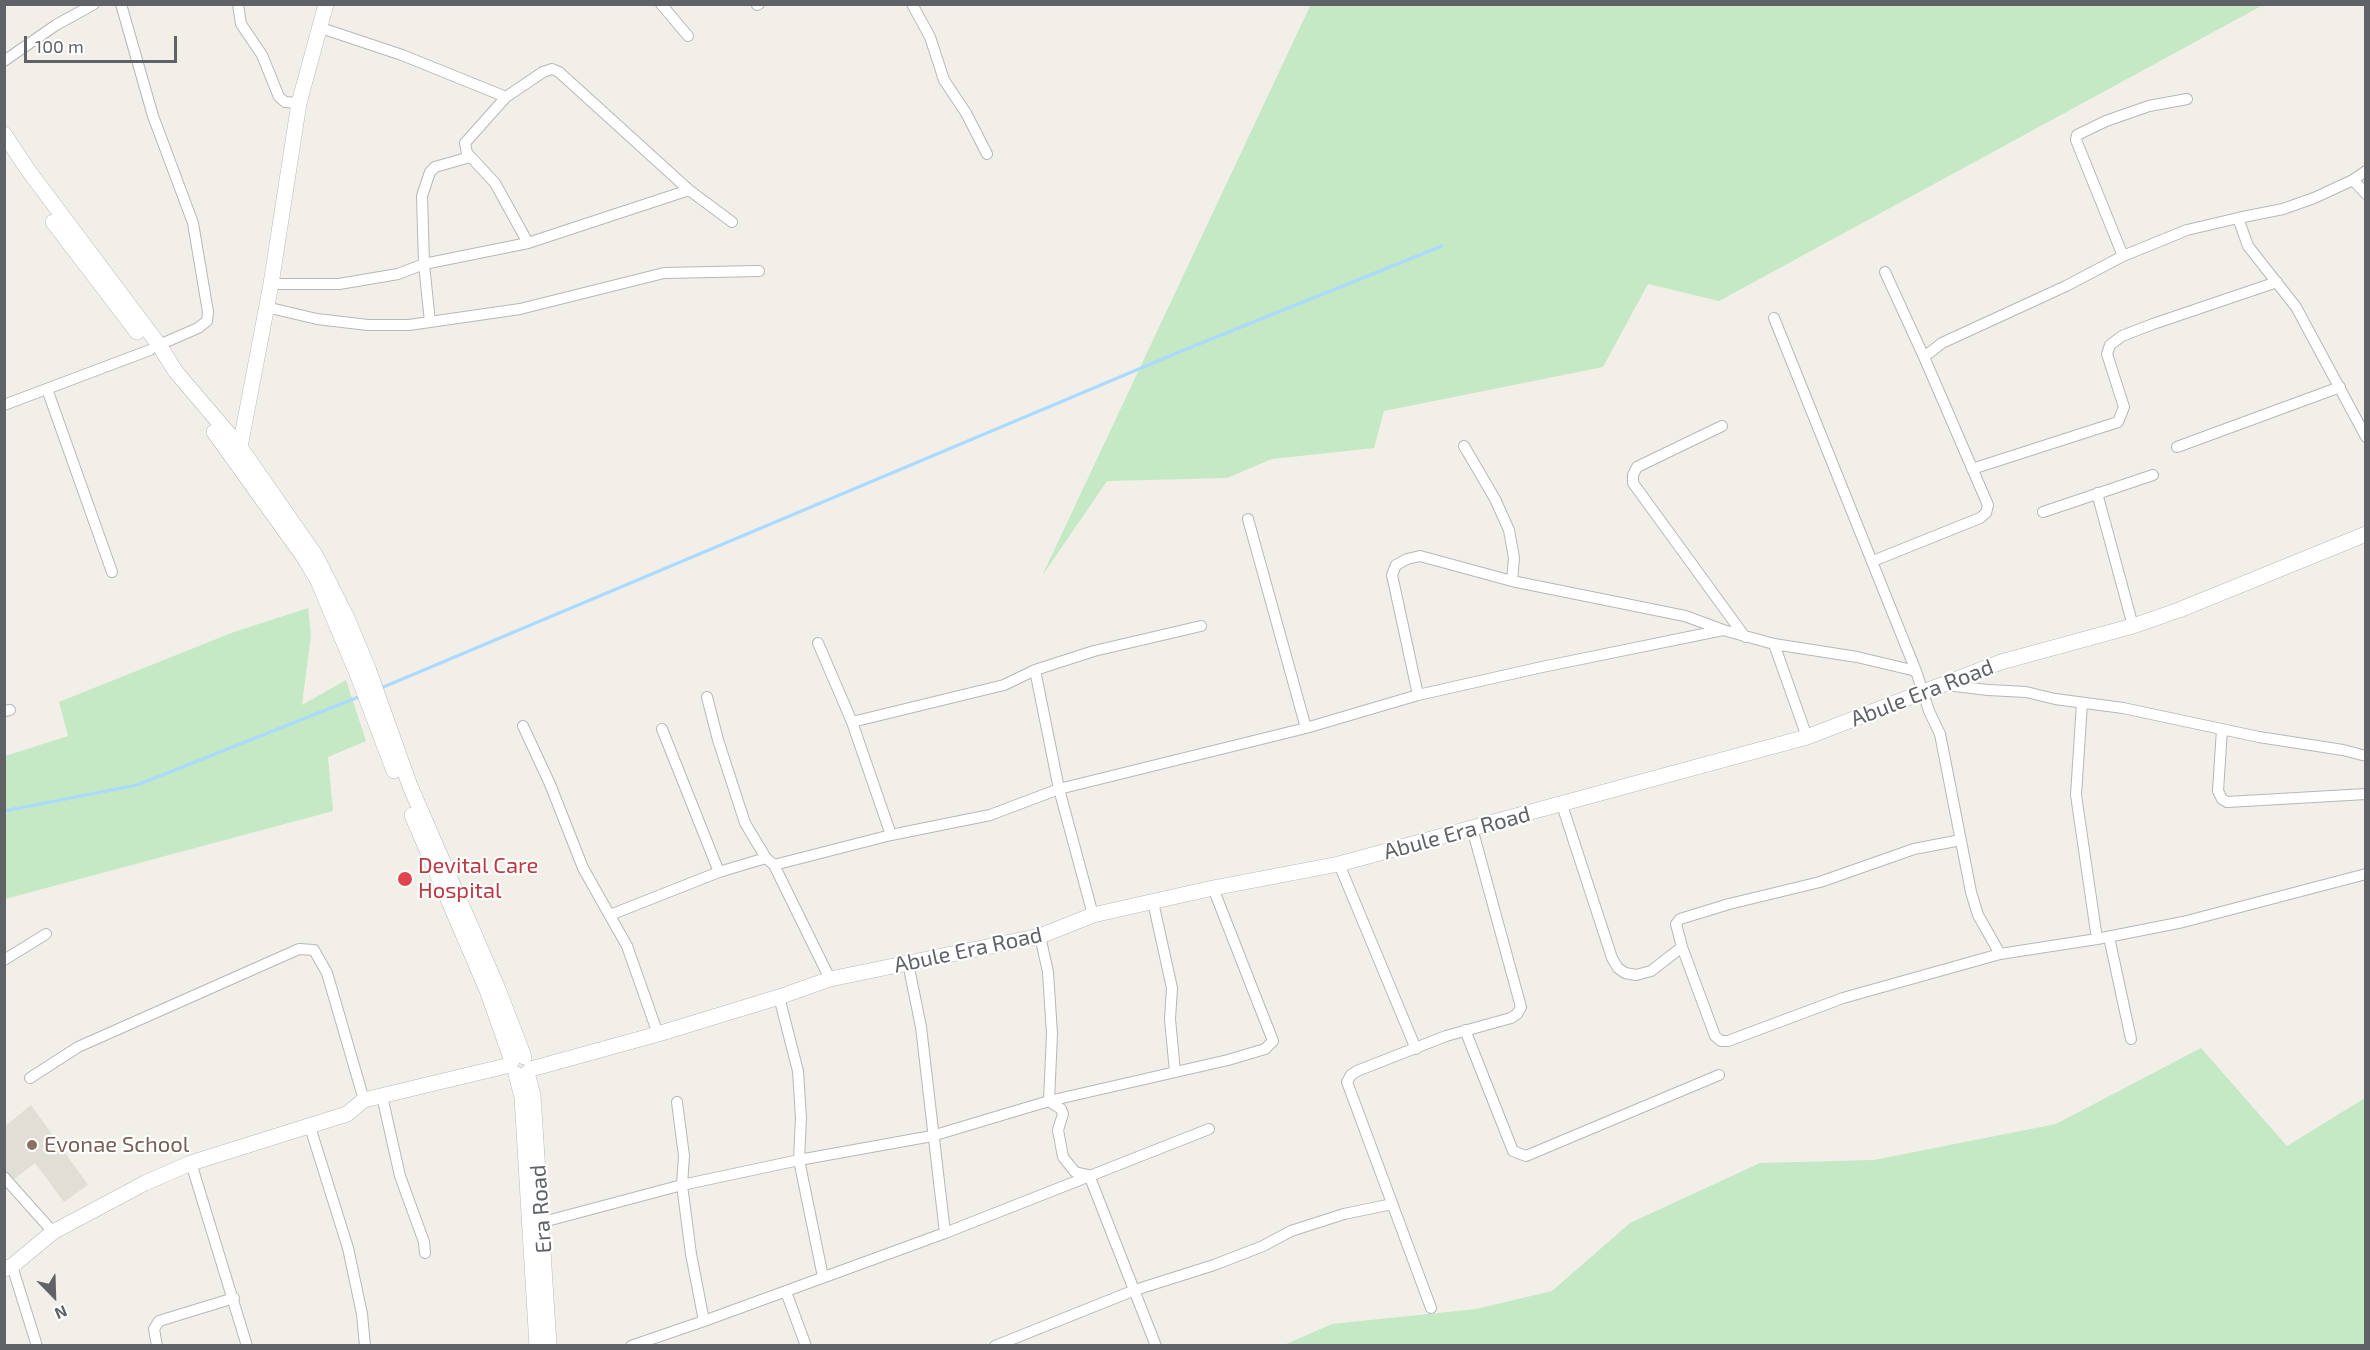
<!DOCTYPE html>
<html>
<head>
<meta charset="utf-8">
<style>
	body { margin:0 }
	#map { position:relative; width:2370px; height:1350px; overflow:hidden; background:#f1efe8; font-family:"Exo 2",sans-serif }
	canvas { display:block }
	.frame { position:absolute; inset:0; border:6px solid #5f6368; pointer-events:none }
	.north { position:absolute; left:24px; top:1266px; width:60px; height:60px; -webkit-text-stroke:4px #fff; paint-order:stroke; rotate:157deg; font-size:16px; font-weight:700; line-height:24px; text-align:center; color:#5f6368 }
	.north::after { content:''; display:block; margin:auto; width:21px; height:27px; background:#5f6368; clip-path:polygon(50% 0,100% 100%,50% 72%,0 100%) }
	.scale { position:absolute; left:24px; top:36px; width:153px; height:27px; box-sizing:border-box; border:3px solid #5f6368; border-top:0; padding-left:8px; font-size:18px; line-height:21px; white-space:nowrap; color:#5f6368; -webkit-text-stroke:4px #fff; paint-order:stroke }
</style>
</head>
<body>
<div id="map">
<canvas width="2370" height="1350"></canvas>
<div class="frame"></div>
<div class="north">N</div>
<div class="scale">100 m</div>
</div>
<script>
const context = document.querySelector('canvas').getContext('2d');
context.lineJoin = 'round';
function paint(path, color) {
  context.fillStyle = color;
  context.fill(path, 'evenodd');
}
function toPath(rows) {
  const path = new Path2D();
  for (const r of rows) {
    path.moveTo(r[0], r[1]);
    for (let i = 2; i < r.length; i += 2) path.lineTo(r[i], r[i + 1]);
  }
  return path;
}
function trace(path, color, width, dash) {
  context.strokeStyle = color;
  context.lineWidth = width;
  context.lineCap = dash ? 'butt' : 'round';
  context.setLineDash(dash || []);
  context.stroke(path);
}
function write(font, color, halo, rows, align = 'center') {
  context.font = font + ' "Exo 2",sans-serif';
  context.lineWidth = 4.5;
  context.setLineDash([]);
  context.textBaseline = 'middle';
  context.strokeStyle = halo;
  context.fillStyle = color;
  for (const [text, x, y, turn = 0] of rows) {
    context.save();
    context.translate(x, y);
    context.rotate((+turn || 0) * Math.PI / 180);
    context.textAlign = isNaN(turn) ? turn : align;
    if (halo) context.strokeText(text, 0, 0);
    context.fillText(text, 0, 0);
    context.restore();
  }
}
paint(toPath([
	[31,1105,88,1185,64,1202,35,1163,13,1180,5,1171,4,1127]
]), '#e1ded6');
paint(toPath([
	[1311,4,2263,4,2263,5,1719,301,1648,284,1603,367,1384,411,1374,448,1272,459,1227,478,1107,481,1042,576],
	[308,608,311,635,302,705,346,680,366,741,328,757,333,811,5,899,5,756,68,736,59,702,234,632],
	[2201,1048,2287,1146,2365,1098,2365,1345,1284,1345,1332,1324,1476,1309,1552,1291,1630,1223,1760,1163,1874,1160,2056,1124]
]), '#c5e8c5');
trace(toPath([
	[381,688,1184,350,1442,246],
	[4,811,137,785,361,696]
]), '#aadaff', 3);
const street = toPath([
	[121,4,153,116,193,223,208,312,207,321,198,328,159,345],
	[238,4,241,24,262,55,279,97,285,102,299,103],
	[661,4,688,36],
	[912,4,930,37,944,80,966,113,987,154],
	[757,5,759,4],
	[318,27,402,55,506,97],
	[4,61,56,25,94,4],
	[2366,171,2353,180,2314,198,2283,209,2238,218,2248,246,2296,307,2366,437],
	[2353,180,2366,194],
	[528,243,495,183,467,153,465,143,506,97,543,72,552,69,559,72,689,190,732,222],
	[2123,256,2076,140,2077,135,2106,121,2149,106,2187,99],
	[1885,272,1924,357],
	[271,284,339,284,398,274,424,264,528,243,689,190],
	[266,307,317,319,368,325,409,325,520,309,664,273,759,271],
	[1774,318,1916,671],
	[430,322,424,264,422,196,430,172,435,167,470,157],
	[47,389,112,572],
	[4,405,150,350],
	[1722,426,1637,467,1633,475,1633,483,1745,637],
	[1464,446,1495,499,1509,530,1514,558,1512,581],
	[2177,447,2340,387],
	[1972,469,2118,422,2124,407,2107,354,2110,345,2122,336,2153,324,2277,282],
	[2097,493,2133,626],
	[2043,512,2153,475],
	[1248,519,1306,728],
	[1873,561,1980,518,1986,513,1988,505,1924,357,1942,343,2066,286,2123,256,2187,230,2238,218],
	[818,643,852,722,891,835],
	[1774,644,1807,737],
	[1035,670,1059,789,1093,915],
	[1947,685,1988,690,2026,692,2055,699,2123,708,2259,737,2343,750,2366,756],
	[1418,695,1392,575,1396,565,1407,559,1420,556,1512,581,1685,616,1723,630],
	[707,697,718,740,745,823,766,858,774,865,830,979],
	[2082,703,2076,795,2097,939],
	[4,711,10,710],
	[852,722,1004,685,1035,670,1094,651,1201,626],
	[523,726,550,784,583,868,627,946,658,1034],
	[662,729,719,872],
	[2222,729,2218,791,2222,799,2227,802,2366,794],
	[1562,805,1612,958,1618,968,1625,973,1636,975,1651,971,1682,947],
	[1961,840,1914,849,1820,882,1729,904,1680,919,1676,924,1682,947,1715,1036,1721,1041,1728,1041,1843,998,2000,954,2097,939,2183,922,2366,874],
	[1339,864,1416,1049],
	[774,865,891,835,990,815,1059,789,1306,728,1418,695,1542,667,1723,630,1774,644,1857,657,1916,671,1929,711,1940,734,1971,892,1978,915,2000,954],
	[1153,902,1172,988,1170,1019,1175,1072],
	[610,915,719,872,766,858],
	[1040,936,1048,972,1052,1034,1049,1101,1061,1109,1063,1114,1058,1130,1063,1157,1075,1172,1088,1175],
	[2109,937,2131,1039],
	[4,960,46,934],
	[908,963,921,1027,945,1233],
	[779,997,798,1071,801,1118,799,1160,823,1277],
	[1465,1030,1513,1151,1526,1156,1719,1075],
	[30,1078,78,1047,299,949,314,950,327,973,364,1100],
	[382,1096,400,1176,424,1242,425,1253],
	[677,1102,684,1156,682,1185,691,1254,704,1321],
	[310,1127,348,1248,362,1314,365,1346],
	[191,1163,247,1346],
	[1089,1175,1156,1346],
	[4,1177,53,1232],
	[543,1222,682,1185,799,1160,932,1136,1049,1101,1228,1060,1265,1049,1273,1041,1213,888],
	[12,1266,37,1346],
	[786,1292,806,1346],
	[1431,1308,1347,1082,1351,1075,1357,1071,1446,1036,1511,1018,1517,1014,1521,1007,1472,828],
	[157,1346,154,1329,159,1321,234,1298],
	[631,1346,704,1321,945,1233,1209,1129],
	[995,1346,1135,1290,1214,1265,1263,1246,1291,1231,1344,1214,1392,1204]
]);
const secondary = toPath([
	[4,134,28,170,159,345,176,372,240,447,316,556,347,618,369,671,410,786,498,989,524,1057],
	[53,222,137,332],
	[214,432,303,556,318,581,358,676,394,771],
	[240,447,271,284,299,103,326,4],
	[412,815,487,990,512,1061],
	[531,1069,658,1034,779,997,830,979,1040,936,1093,915,1213,888,1339,864,1807,737,2001,662,2133,626,2179,610,2366,534],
	[527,1073,533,1095,549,1346],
	[516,1074,522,1097,537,1346],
	[4,1269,12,1266,53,1232,145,1183,191,1163,347,1114,364,1100,510,1065]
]);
trace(street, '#b5b8bc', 12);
trace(secondary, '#b6babf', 16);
trace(street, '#fff', 10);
trace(secondary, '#fff', 15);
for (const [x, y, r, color] of [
	[405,879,8,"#e0444e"],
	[32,1145,6,"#8d6e63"]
]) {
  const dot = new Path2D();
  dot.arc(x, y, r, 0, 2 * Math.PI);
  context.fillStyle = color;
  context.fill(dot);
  trace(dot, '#fff', 2);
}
write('22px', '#5f6368', '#fff', [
	["Abule Era Road",1922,693,-21],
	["Abule Era Road",1457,833,-15],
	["Abule Era Road",968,950,-12],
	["Era Road",541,1209,-94]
]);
write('22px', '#be3a42', '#fff', [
	["Devital Care",418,866],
	["Hospital",418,891]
], 'left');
write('22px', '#785e54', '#fff', [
	["Evonae School",44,1145]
], 'left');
</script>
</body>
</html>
